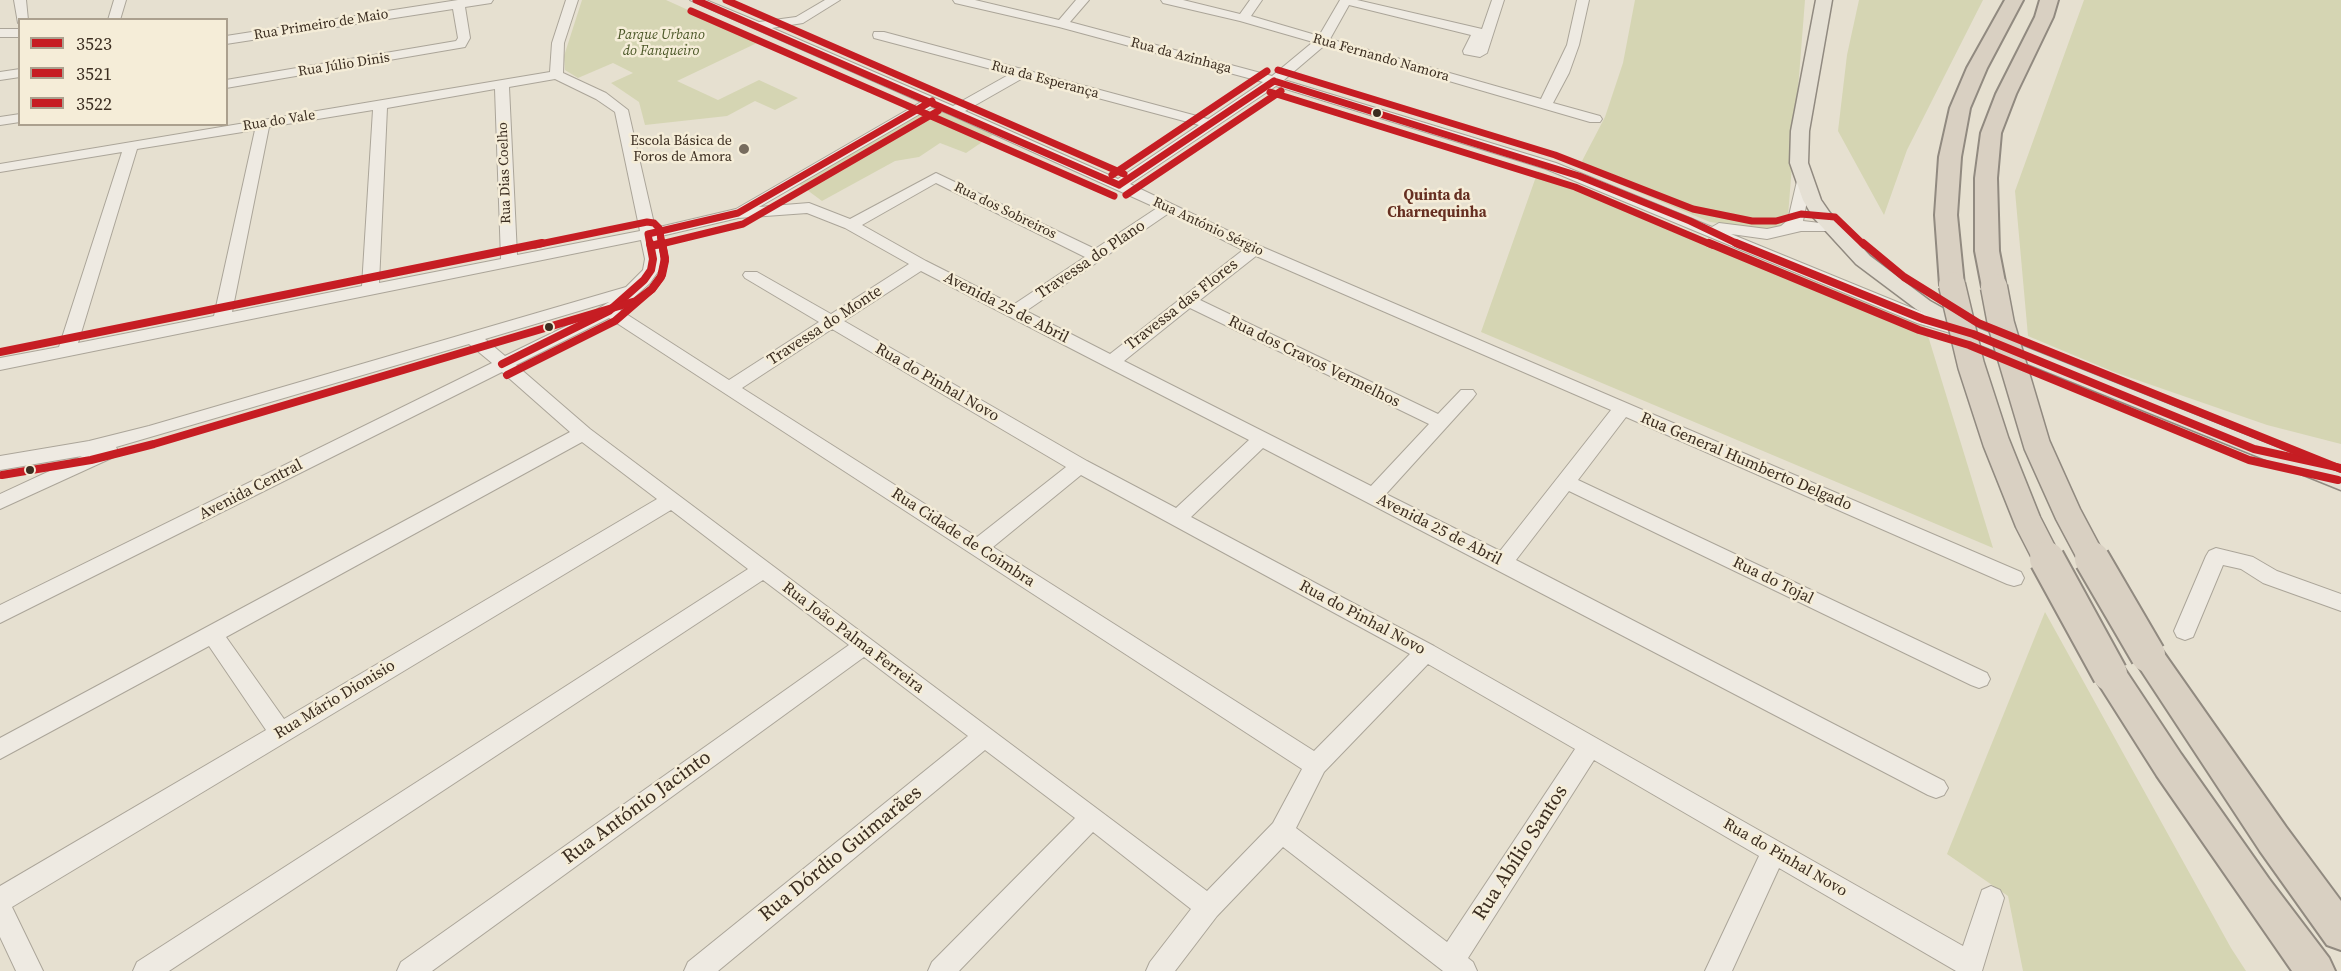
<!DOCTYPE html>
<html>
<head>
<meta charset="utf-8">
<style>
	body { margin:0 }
	#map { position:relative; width:2341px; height:971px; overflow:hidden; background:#e6e0d0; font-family:"Source Serif 4",serif }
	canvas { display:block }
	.legend { position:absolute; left:18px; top:18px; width:210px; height:108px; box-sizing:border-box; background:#f5edd8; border:2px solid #aba08e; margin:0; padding:8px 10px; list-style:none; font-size:18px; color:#3b2d20 }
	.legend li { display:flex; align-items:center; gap:12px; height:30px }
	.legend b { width:30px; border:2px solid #aba08e }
</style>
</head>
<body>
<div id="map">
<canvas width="2341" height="971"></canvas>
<ul class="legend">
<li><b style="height:8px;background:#c61d23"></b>3523</li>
<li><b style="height:8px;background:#c61d23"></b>3521</li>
<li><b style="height:8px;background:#c61d23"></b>3522</li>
</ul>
</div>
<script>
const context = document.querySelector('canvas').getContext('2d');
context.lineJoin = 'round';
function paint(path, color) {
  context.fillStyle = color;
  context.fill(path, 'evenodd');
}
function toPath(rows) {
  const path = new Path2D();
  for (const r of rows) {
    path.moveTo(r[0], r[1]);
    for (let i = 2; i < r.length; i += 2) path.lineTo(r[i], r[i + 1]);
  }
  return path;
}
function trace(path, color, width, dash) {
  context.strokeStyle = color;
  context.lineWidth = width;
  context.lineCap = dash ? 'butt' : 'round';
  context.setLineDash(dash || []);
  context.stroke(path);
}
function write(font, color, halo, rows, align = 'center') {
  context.font = font + ' "Source Serif 4",serif';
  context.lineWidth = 5;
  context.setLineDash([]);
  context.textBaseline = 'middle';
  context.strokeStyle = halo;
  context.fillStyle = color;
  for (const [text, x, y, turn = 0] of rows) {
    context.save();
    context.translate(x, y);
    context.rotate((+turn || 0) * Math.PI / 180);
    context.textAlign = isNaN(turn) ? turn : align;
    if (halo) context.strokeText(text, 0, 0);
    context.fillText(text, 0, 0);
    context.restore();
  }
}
paint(toPath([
	[582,0,666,0,759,42,677,81,718,100,759,80,798,98,775,110,755,101,727,116,645,125,639,102,611,83,633,73,613,63,578,78,565,70,564,56],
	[1635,0,1805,0,1788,216,1784,224,1768,230,1710,222,1590,172,1582,161,1605,117,1623,63],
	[1859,0,1983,0,1907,150,1884,215,1838,131,1847,55],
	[2084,0,2341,0,2341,444,2267,425,2114,372,2028,336,2015,191],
	[938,110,994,134,966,153,940,143,919,157,895,161,822,201,799,184,923,112],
	[1538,171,1925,326,1993,548,1481,332],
	[2045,612,2231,948,2246,971,2023,971,2008,896,1947,854]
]), '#d5d5b3');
const minor = toPath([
	[14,0,26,0,28,20,20,20,20,23,18,23,14,0],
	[114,0,126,0,120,20,108,20,114,0],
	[458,0,493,0,491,3,465,7,470,38,465,47,226,88,226,80,456,41,458,38,453,9,226,44,226,36,458,0],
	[566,0,578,0,564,43,563,73,606,93,628,110,655,228,736,209,921,102,690,0,706,0,759,22,796,17,825,0,840,0,803,23,772,28,953,106,1010,74,874,38,873,35,874,32,884,32,1208,119,1263,82,1059,27,955,3,953,0,975,0,1059,20,1076,0,1089,0,1070,22,1272,76,1313,42,1240,21,1163,3,1161,0,1183,0,1240,14,1250,0,1262,0,1251,16,1319,36,1340,0,1357,0,1482,29,1492,0,1504,0,1487,53,1480,57,1464,54,1463,51,1471,35,1349,5,1330,39,1541,99,1567,45,1577,0,1589,0,1579,45,1569,73,1553,103,1600,116,1602,119,1600,122,1590,122,1325,45,1284,80,1556,163,1712,227,1719,223,1767,229,1781,226,1788,220,1797,181,1799,178,1809,178,1811,181,1803,221,1837,225,1839,228,1837,231,1801,231,1767,239,1731,234,1929,315,1973,329,1976,333,1973,337,1967,338,1917,323,1546,169,1276,86,1130,184,1260,246,2021,572,2024,578,2021,584,2014,586,2007,584,1626,417,1578,480,1987,673,1990,679,1987,685,1979,688,1971,685,1569,491,1516,560,1944,781,1948,788,1944,795,1936,798,1928,795,1263,448,1191,517,1434,646,1963,946,1982,890,1991,886,2000,890,2004,898,1982,971,1956,971,1779,868,1732,971,1705,971,1759,856,1594,760,1468,958,1473,962,1477,971,1443,971,1283,847,1217,916,1175,971,1146,971,1150,962,1191,909,1093,832,959,971,928,971,932,962,1075,818,985,750,718,971,684,971,688,962,968,736,864,657,432,971,397,971,401,962,849,645,763,580,169,971,133,971,137,962,748,569,671,510,12,907,43,971,16,971,0,937,0,886,266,730,209,646,0,759,0,738,570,432,502,372,0,623,0,605,492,363,469,344,116,447,118,451,116,456,0,509,0,494,82,456,0,470,0,456,89,441,149,426,626,287,643,270,645,259,641,240,0,370,0,358,59,347,122,152,0,172,0,164,550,72,552,43,566,0],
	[1023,78,1199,125,1118,179,965,111,1023,78],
	[555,79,596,99,615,112,640,231,517,255,509,87,555,79],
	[495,89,501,259,379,283,387,108,495,89],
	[932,107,949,114,1157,208,1095,249,936,173,850,219,809,203,759,207,932,107],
	[373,110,362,286,232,312,269,127,373,110],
	[255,130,214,316,78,343,137,149,255,130],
	[936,183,1085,257,1013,305,926,261,862,225,936,183],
	[807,213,845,228,909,264,831,314,757,272,745,272,743,275,745,278,819,322,729,380,620,310,650,283,659,270,661,259,657,237,738,218,807,213],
	[1169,213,1243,250,1110,354,1026,311,1169,213],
	[1256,256,1611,410,1500,551,1386,494,1473,398,1476,394,1473,390,1461,390,1438,414,1200,300,1256,256],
	[921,271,1105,366,1249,440,1176,508,1087,461,844,321,921,271],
	[609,302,583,318,505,356,485,339,609,302],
	[1190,308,1429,424,1371,486,1124,361,1190,308],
	[609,318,1302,769,1273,823,1207,891,590,429,516,365,609,318],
	[832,329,1066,467,977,537,742,388,832,329],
	[582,442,657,499,284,719,226,637,582,442],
	[1081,475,1410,654,1314,751,993,547,1081,475],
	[1428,664,1575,749,1447,942,1296,828,1324,772,1428,664],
	[0,29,20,29,20,37,0,37,0,29],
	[20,69,20,77,0,80,0,72,20,69],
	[20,114,20,122,0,125,0,117,20,114],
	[2216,548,2253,557,2277,571,2341,594,2341,611,2263,583,2241,569,2223,565,2193,637,2185,640,2177,637,2174,631,2206,556,2209,551,2216,548]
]);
const major = toPath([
	[1816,0,1832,0,1809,131,1808,163,1821,200,1830,213,1870,256,1930,301,1980,329,2341,473,2341,490,1966,339,1916,309,1856,264,1813,217,1803,200,1790,163,1791,131,1816,0]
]);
const highway = toPath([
	[2005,0,2023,0,1987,68,1970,108,1961,157,1957,215,1964,285,1961,290,1952,292,1943,290,1940,285,1935,215,1939,157,1950,108,1967,68,2005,0],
	[2040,0,2058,0,2053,17,2016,94,2001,133,1997,178,1999,251,2006,287,2003,292,1994,294,1985,292,1982,287,1975,251,1975,178,1981,133,1996,94,2035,17,2040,0],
	[2148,642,2159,646,2286,827,2341,901,2341,950,2327,945,2260,851,2137,664,2132,655,2137,646,2148,642],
	[2110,661,2122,665,2181,754,2269,879,2329,958,2335,971,2292,971,2157,776,2098,683,2094,674,2098,665,2110,661]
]);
trace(minor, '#aba599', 2);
trace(major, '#918a80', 3);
trace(highway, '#918a80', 4);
paint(minor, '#eeeae2');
paint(major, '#e5e0d4');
paint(highway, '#d9d0c2');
const highwayBridgeFar1 = toPath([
	[1952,285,1971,365,1996,442,2028,522,2048,561],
	[1994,287,2001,324,2037,445,2068,514,2093,561]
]);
const highwayBridge = toPath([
	[2047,559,2110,674],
	[2092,559,2148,655]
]);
trace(highwayBridgeFar1, '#918a80', 29, []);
trace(highwayBridge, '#918a80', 38, []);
trace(highwayBridgeFar1, '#d9d0c2', 26);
trace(highwayBridge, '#d9d0c2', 34);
trace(toPath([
	[696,0,1119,185],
	[1274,81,1579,176,1690,221,1740,245],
	[1119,185,1274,81],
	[648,234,738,213,932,101],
	[648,234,650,245]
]), '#c61d23', 7);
trace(toPath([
	[1736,243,1923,319,1973,334,2254,449,2341,468],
	[502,364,609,311,644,280,651,270,653,259,650,243]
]), '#c61d23', 8);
trace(toPath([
	[691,11,1114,196],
	[1270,92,1575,187,1712,245],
	[1126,195,1281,91],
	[660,232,662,245],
	[657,245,743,224,938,111]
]), '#c61d23', 7);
trace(toPath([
	[1709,243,1919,330,1969,345,2249,460,2338,480],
	[651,246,663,243],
	[507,375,615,321,652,289,662,275,665,261,662,243]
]), '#c61d23', 8);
trace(toPath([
	[726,0,1124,174],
	[1278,70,1555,155,1693,209,1752,221,1776,221,1801,214,1835,217,1864,245],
	[1112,175,1267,71]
]), '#c61d23', 7);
trace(toPath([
	[1863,243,1904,277,1978,323,2341,469]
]), '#c61d23', 8);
trace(toPath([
	[535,245,647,222,654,223,659,228,662,245]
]), '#c61d23', 7);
trace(toPath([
	[0,352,542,243],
	[2,475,91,460,154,444,636,301,652,289,661,277,665,258,662,243]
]), '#c61d23', 8);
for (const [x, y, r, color] of [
	[1377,113,5,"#3b2d20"],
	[744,149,6,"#776c5e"],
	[549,327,5,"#3b2d20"],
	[30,470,5,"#3b2d20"]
]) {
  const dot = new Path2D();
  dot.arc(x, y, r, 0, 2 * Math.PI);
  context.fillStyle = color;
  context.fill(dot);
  trace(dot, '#f5edd8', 2);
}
write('14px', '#3b2d20', '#f5edd8', [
	["Rua Primeiro de Maio",321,25,-9],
	["Rua da Azinhaga",1181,56,15],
	["Rua Fernando Namora",1381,58,16],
	["Rua Júlio Dinis",344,65,-9],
	["Rua da Esperança",1045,80,15],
	["Rua do Vale",279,121,-9],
	["Rua Dias Coelho",505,173,-92],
	["Rua dos Sobreiros",1005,211,26],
	["Rua António Sérgio",1208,227,25]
]);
write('italic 14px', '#4b5727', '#f5edd8', [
	["Parque Urbano",661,35],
	["do Fanqueiro",661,51]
]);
write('14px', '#3b2d20', '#f5edd8', [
	["Escola Básica de",732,141],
	["Foros de Amora",732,157]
], 'right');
write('bold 15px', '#662f21', '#f5edd8', [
	["Quinta da",1437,196],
	["Charnequinha",1437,213]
]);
write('16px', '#3b2d20', '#f5edd8', [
	["Travessa do Plano",1091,260,-34],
	["Travessa das Flores",1182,305,-38],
	["Avenida 25 de Abril",1006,308,27],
	["Travessa do Monte",825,326,-33],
	["Rua dos Cravos Vermelhos",1314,362,26],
	["Rua do Pinhal Novo",937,383,30],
	["Rua General Humberto Delgado",1746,462,23],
	["Avenida Central",251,490,-27],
	["Avenida 25 de Abril",1439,530,27],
	["Rua Cidade de Coimbra",963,538,33],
	["Rua do Tojal",1773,581,26],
	["Rua do Pinhal Novo",1362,618,28],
	["Rua João Palma Ferreira",853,638,37],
	["Rua Mário Dionisio",335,700,-31],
	["Rua do Pinhal Novo",1785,858,30]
]);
write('20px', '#3b2d20', '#f5edd8', [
	["Rua António Jacinto",637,808,-36],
	["Rua Abílio Santos",1521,853,-57],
	["Rua Dórdio Guimarães",841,854,-39]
]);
</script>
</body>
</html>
